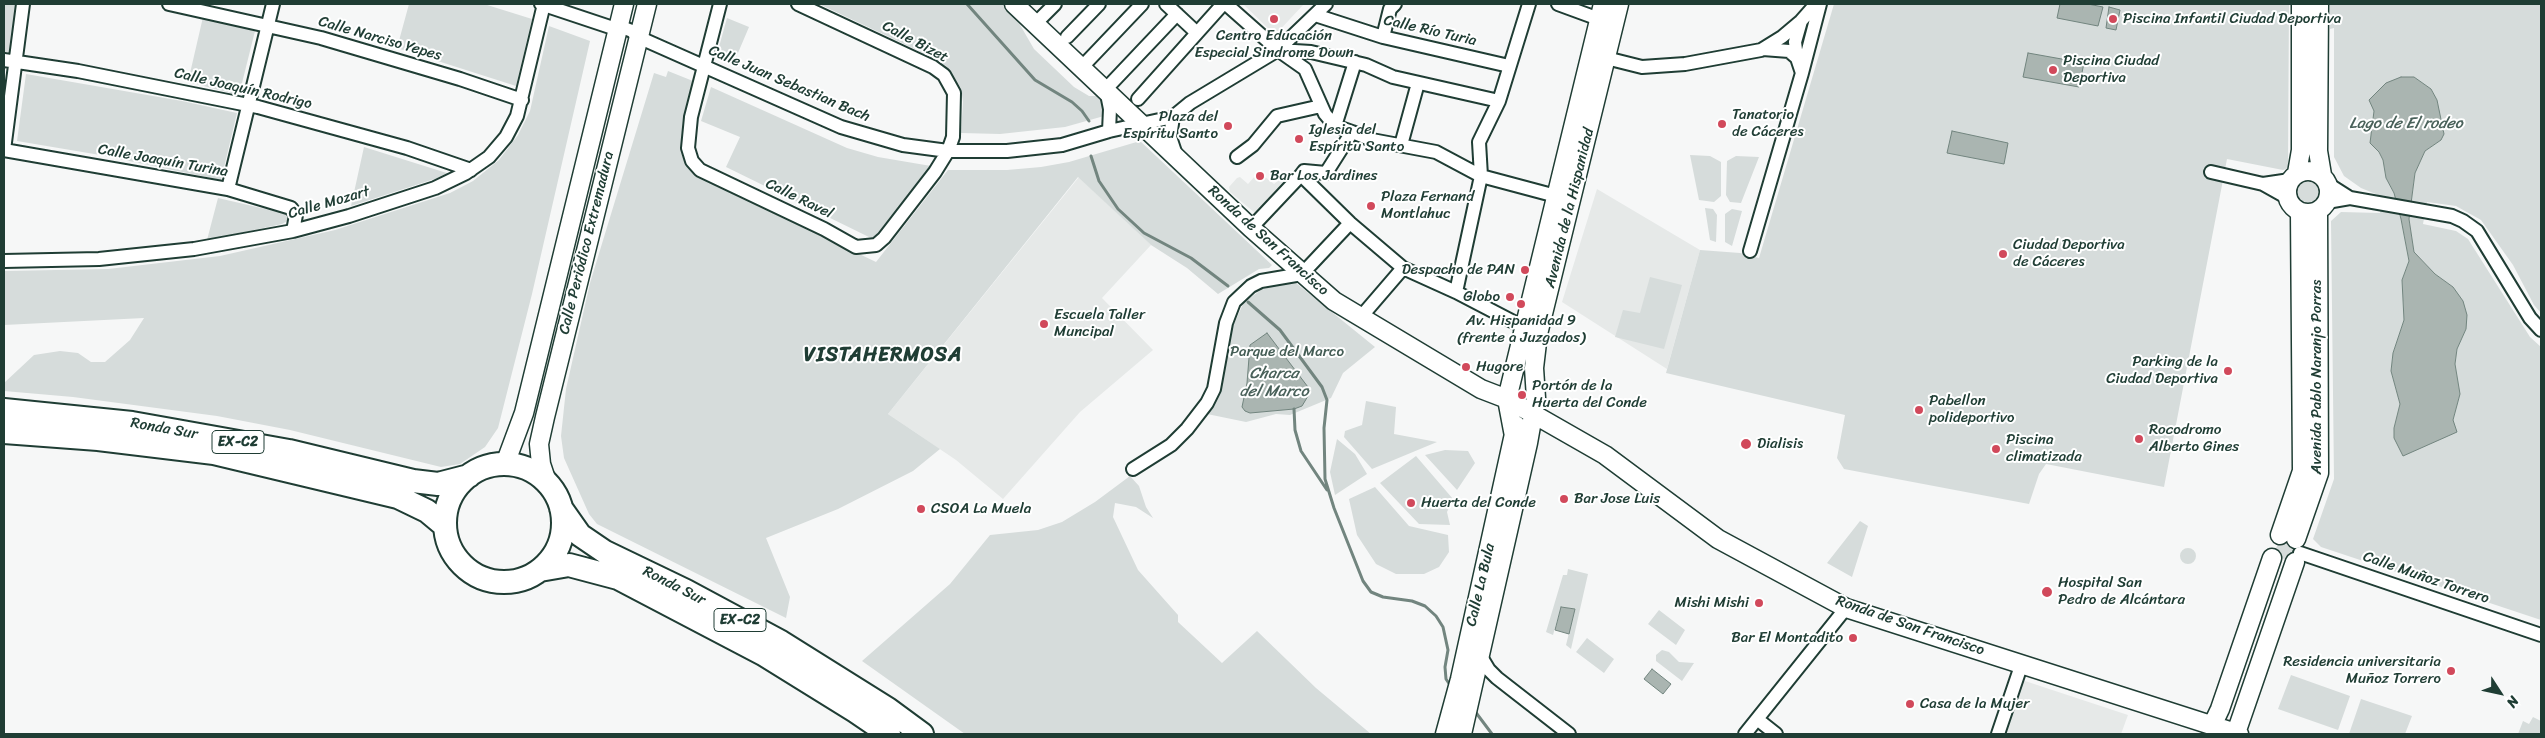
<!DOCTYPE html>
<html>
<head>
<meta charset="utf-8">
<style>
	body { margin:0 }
	#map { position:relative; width:2545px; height:738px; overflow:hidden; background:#f6f7f7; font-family:Sriracha,sans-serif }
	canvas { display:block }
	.frame { position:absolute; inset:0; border:5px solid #1f3d34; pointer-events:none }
	.north { position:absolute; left:2475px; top:668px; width:50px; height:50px; -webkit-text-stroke:4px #fff; paint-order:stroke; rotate:125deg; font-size:14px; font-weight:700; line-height:20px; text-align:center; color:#1f3d34 }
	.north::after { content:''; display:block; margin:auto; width:18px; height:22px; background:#1f3d34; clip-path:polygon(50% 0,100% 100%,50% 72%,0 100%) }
</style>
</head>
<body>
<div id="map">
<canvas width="2545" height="738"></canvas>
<div class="frame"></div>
<div class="north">N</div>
</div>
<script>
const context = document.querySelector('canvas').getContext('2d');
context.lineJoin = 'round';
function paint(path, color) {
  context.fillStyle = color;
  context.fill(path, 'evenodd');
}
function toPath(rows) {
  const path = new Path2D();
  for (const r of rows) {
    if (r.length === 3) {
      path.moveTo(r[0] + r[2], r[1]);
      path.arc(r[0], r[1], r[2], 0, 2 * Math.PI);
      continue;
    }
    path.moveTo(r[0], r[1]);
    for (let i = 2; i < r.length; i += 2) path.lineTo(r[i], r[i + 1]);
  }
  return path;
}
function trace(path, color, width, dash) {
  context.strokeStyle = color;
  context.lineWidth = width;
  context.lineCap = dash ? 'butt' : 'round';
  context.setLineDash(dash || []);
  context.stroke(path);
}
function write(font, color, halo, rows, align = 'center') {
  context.font = font + ' Sriracha,sans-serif';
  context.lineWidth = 4;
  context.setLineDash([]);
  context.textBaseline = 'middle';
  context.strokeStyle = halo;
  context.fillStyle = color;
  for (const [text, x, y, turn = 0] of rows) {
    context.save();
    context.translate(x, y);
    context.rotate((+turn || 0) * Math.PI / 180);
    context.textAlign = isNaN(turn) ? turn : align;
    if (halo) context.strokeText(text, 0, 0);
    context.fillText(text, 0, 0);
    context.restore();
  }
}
paint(toPath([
	[1243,4,1304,4,1275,35],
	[1255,176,1264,176,1274,184,1283,177,1292,185,1261,218,1230,192,1229,187,1237,178,1240,177,1248,184],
	[1079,177,1151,245,1102,298,1153,350,1080,412,1003,499,956,460,888,414],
	[1597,189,1700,250,1667,369,1562,302],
	[2022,680,2128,715,2121,734,2003,734]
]), '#e6e9e8');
paint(toPath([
	[4,4,17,4,10,52,4,52],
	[409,4,484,4,532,19,516,86,397,48],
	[819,4,1008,4,1034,49,1074,87,1089,96,1101,96,1104,116,1065,127,1000,134,961,133,963,102,961,88,946,68,921,52],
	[1834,4,2289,4,2288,168,2283,170,2227,159,2164,487,2046,464,2039,474,2029,504,1844,469,1837,458,1845,415,1666,373,1700,250,1740,253,1759,258],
	[2330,4,2541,4,2541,313,2534,305,2513,265,2481,220,2456,206,2427,202,2423,224,2456,231,2468,239,2530,337,2541,347,2541,620,2321,547,2313,539,2334,479,2331,221,2341,212,2380,213,2383,197,2361,188,2344,176,2334,157,2334,28,2330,29],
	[2401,77,2414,77,2431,89,2437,100,2438,113,2443,122,2441,140,2425,151,2415,173,2409,219,2414,252,2435,274,2453,287,2466,329,2457,349,2455,364,2460,394,2453,420,2394,428,2400,404,2391,371,2393,353,2404,320,2402,280,2409,261,2401,219,2394,193,2386,178,2383,160,2379,152,2370,143,2374,111],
	[203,17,255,31,239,95,188,82],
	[727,18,749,27,735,60,717,54],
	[549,26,590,41,532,294,498,428,485,447,460,464,441,467,290,430,217,416,73,397,4,391,4,383,34,355,60,351,78,353,91,362,105,362,130,340,144,318,4,325,4,271,108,269,220,256,335,230,450,193,473,181,499,160,518,135,530,111],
	[668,71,693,81,683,119,681,143,685,160,697,176,876,262,948,170,1007,170,1041,167,1069,162,1140,141,1272,265,1269,268,1259,269,1218,294,1187,268,1151,245,1078,177,888,414,940,449,913,471,838,509,766,538,790,597,786,618,597,524,589,514,564,458,561,436,566,389,590,283,654,73,666,77],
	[26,74,182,101,237,113,221,180,100,155,17,141],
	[711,87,847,148,878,157,931,166,873,239,726,167,740,137,701,121],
	[364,147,450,174,351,206],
	[1690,155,1710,156,1721,162,1721,196,1714,202,1699,200],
	[1736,156,1759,157,1741,203,1730,202,1726,195,1727,161],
	[2310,192,14],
	[218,198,287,214,289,220,282,224,207,240],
	[1705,208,1713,209,1717,215,1716,242,1710,240],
	[1732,209,1742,211,1732,246,1725,242,1725,214],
	[1650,277,1682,285,1664,349,1615,337,1623,310,1640,313],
	[1296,283,1375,347,1343,373,1331,398,1290,415,1276,414,1246,422,1207,414,1218,394,1232,328,1244,302,1261,290,1279,284],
	[1366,401,1396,407,1394,434,1437,442,1372,469,1344,437,1345,431,1362,425],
	[1337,439,1355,454,1367,474,1335,495,1330,472],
	[1445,450,1468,451,1475,463,1457,490,1425,455],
	[1416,456,1453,499,1447,512,1450,525,1419,524,1380,483],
	[1130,476,1139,486,1146,507,1153,518,1136,507,1115,503,1113,517,1138,570,1178,615,1178,622,1222,663,1257,631,1316,688,1371,734,965,734,862,661,950,584,990,535,1038,530,1062,522,1095,502],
	[1375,487,1409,526,1448,535,1449,552,1439,567,1424,574,1396,574,1376,564,1357,535,1349,499],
	[1860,521,1868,526,1852,577,1827,563],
	[2285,550,9],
	[2188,556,8],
	[1568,569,1588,574,1571,649,1566,645,1575,609,1561,607,1553,635,1546,632,1563,575,1567,575],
	[1659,610,1685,630,1676,645,1648,624],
	[1587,638,1614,659,1604,673,1576,652],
	[1662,650,1669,652,1679,662,1694,663,1682,681,1656,661,1656,655],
	[2291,675,2350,696,2338,730,2278,709],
	[2361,699,2412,716,2405,734,2349,734],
	[2533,717,2541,721,2541,734,2518,734,2523,721,2529,724]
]), '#d6dcdb');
const water = toPath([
	[2060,4,2088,4,2103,7,2098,26,2057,18,2060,4],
	[2109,7,2120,10,2116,30,2106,28,2109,7],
	[2028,53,2084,63,2079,87,2023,77,2028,53],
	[2401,77,2414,77,2431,89,2437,100,2444,134,2441,140,2425,151,2415,173,2409,219,2414,252,2435,274,2453,287,2463,301,2467,315,2466,329,2457,349,2455,364,2460,394,2453,420,2457,432,2403,456,2394,438,2394,428,2400,404,2391,371,2393,353,2404,320,2402,280,2409,261,2401,219,2394,193,2386,178,2383,160,2379,152,2370,143,2374,111,2369,100,2386,83,2401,77],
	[1952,131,2008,143,2004,164,1947,153,1952,131],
	[1267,333,1311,391,1302,406,1294,409,1250,413,1245,411,1242,407,1247,383,1250,345,1267,333],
	[1561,607,1575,609,1569,634,1555,630,1561,607],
	[1652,669,1671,684,1663,694,1644,679,1652,669]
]);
paint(water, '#aab5b1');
trace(water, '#72857f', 1);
trace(toPath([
	[967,4,1035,80,1072,102,1082,111,1089,121],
	[1091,156,1099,181,1118,209,1144,233,1191,258,1228,286],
	[1248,302,1280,330,1322,387,1327,400,1324,428,1325,479,1334,508,1363,581,1371,592,1383,597,1412,601,1425,606,1436,616,1443,627,1448,650,1445,667,1446,679,1452,688],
	[1294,409,1295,430,1301,451,1327,490],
	[1474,710,1492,734]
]), '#72857f', 3);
const street = toPath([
	[169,4,321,38,460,79,522,100],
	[541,4,616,29,624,28,632,31,638,37,841,127,903,145,948,151,1007,151,1062,145,1109,131,1173,117,1190,103,1278,50,1326,4],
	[720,4,691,117,688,148,692,161,700,170,824,229,856,247,876,245,884,238,935,172,948,151,953,137,954,93,944,75,933,67,798,4],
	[1166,4,1197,33],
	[1226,4,1278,50,1305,69,1325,114,1335,126,1352,132,1326,173,1304,171,1301,175,1350,223,1403,268,1456,292],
	[1529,4,1499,101,1479,142,1481,176,1556,196],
	[1558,4,1599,19],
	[1315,15,1383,37,1509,66],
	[1035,24,1055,4],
	[1067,37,1099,4],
	[1383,37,1390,9,1395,4],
	[1278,50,1311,52,1366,65,1393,77,1499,101],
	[1598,56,1642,67,1685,64,1761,50,1782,37,1801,21,1816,4],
	[1797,58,1795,42,1801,21],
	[4,60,78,71,258,107,407,148,471,170],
	[1081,68,1142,4],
	[1802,73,1820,4],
	[1104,91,1177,14],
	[1107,94,1110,109,1109,131],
	[1138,99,1223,4],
	[1173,117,1170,137,1177,158],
	[1335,126,1355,62],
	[1352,132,1372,140,1436,152,1481,176,1456,292,1531,331],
	[1401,145,1418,83],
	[4,150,228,189,291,208,296,215,293,231],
	[4,150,23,4],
	[1237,157,1253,145,1277,116,1321,106],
	[2211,172,2263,184,2288,198],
	[2263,184,2290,180],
	[2328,184,2350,198],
	[228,189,273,4],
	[2327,202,2350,198,2452,216,2463,221,2477,231,2530,318,2541,330],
	[1251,228,1301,175],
	[1750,251,1802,73,1797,58,1789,51,1763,49],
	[4,261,99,259,194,249,293,231,349,216,435,188,466,173,489,157,506,137,517,116,544,4],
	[1360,318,1403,268],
	[1133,469,1171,445,1187,429,1207,403,1214,389,1226,323,1234,302,1251,286,1261,281,1302,274,1350,223],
	[2300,553,2541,635],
	[1480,655,1489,670,1497,678,1569,734],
	[1757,719,1776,734],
	[1745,734,1846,608],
	[1998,734,2022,663]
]);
const secondary = toPath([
	[1014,4,1251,228,1334,301,1481,389,1507,399,1605,455,1718,539,1846,608,2239,734],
	[2319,4,2318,151,2322,175],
	[2308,192,21],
	[2297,173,2301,150,2301,4],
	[1514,436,1507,399,1603,4],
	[505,464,524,413,624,4],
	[547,482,541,464,539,444,545,417,647,4],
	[2280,535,2302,471,2300,212],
	[2296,539,2319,473,2318,211],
	[2212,726,2220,709,2272,558],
	[2236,733,2295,562],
	[1445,734,1460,679,1516,425],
	[1462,734,1528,443,1536,398,1534,368,1538,334,1619,4]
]);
const highway = toPath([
	[4,410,132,423,289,451,413,481,438,484,469,476],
	[4,432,98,439,214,453,398,497,427,511,445,526],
	[504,523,59],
	[561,508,580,535,605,552,686,591,781,642,888,709,922,734],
	[540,570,569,565,618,578,763,654,855,711,889,734]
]);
trace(street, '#1f3d34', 16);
trace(secondary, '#1f3d34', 21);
trace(highway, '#1f3d34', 26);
trace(street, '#fff', 12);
trace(secondary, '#fff', 18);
trace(highway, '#fff', 22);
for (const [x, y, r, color] of [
	[1274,19,5,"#d1495b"],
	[2113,19,5,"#d1495b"],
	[2053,70,5,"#d1495b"],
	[1722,124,5,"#d1495b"],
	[1228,126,5,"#d1495b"],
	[1299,139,5,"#d1495b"],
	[1260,176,5,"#d1495b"],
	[1371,206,5,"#d1495b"],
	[2003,254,5,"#d1495b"],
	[1525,270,5,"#d1495b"],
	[1510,297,5,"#d1495b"],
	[1521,304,5,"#d1495b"],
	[1044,324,5,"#d1495b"],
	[1466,367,5,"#d1495b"],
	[2228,371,5,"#d1495b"],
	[1522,395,5,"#d1495b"],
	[1919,410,5,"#d1495b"],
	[2139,439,5,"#d1495b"],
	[1746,444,6,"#d1495b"],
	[1996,449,5,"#d1495b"],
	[1564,499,5,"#d1495b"],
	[1411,503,5,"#d1495b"],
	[921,509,5,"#d1495b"],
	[2047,592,6,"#d1495b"],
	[1759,603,5,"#d1495b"],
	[1853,638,5,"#d1495b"],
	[2451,671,5,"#d1495b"],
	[1910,704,5,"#d1495b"]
]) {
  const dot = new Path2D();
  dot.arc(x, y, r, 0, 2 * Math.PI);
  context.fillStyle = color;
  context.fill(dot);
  trace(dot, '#fff', 2);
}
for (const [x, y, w] of [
	[238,442,52],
	[740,620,52]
]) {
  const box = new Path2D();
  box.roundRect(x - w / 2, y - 11.5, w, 23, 4);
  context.fillStyle = '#fff';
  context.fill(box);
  trace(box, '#1f3d34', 1);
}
write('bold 14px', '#1f3d34', null, [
	["EX-C2",238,442],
	["EX-C2",740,620]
]);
write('15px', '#1f3d34', '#fff', [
	["Piscina Infantil Ciudad Deportiva",2123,19],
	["Centro Educación",1274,36,"center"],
	["Especial Sindrome Down",1274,53,"center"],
	["Piscina Ciudad",2063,61],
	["Deportiva",2063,78],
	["Tanatorio",1732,115],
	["de Cáceres",1732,132],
	["Plaza del",1218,117,"right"],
	["Espíritu Santo",1218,134,"right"],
	["Iglesia del",1309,130],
	["Espíritu Santo",1309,147],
	["Bar Los Jardines",1270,176],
	["Plaza Fernand",1381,197],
	["Montlahuc",1381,214],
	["Ciudad Deportiva",2013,245],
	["de Cáceres",2013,262],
	["Despacho de PAN",1515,270,"right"],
	["Globo",1500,297,"right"],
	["Escuela Taller",1054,315],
	["Muncipal",1054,332],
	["Av. Hispanidad 9",1521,321,"center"],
	["(frente a Juzgados)",1521,338,"center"],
	["Parking de la",2218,362,"right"],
	["Ciudad Deportiva",2218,379,"right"],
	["Hugore",1476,367],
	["Portón de la",1532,386],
	["Huerta del Conde",1532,403],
	["Pabellon",1929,401],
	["polideportivo",1929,418],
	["Rocodromo",2149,430],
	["Alberto Gines",2149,447],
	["Piscina",2006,440],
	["climatizada",2006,457],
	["Dialisis",1757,444],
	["Bar Jose Luis",1574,499],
	["Huerta del Conde",1421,503],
	["CSOA La Muela",931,509],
	["Hospital San",2058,583],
	["Pedro de Alcántara",2058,600],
	["Mishi Mishi",1749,603,"right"],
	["Bar El Montadito",1843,638,"right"],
	["Residencia universitaria",2441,662,"right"],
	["Muñoz Torrero",2441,679,"right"],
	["Casa de la Mujer",1920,704]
], 'left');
write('15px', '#1f3d34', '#fff', [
	["Calle Río Turia",1430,31,13],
	["Calle Narciso Yepes",380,39,16],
	["Calle Bizet",915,42,28],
	["Calle Juan Sebastian Bach",789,84,23],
	["Calle Joaquín Rodrigo",243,89,13],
	["Calle Joaquín Turina",163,161,10],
	["Calle Ravel",799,199,26],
	["Calle Mozart",329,203,-16],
	["Avenida de la Hispanidad",1570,208,-76],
	["Ronda de San Francisco",1268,241,42],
	["Calle Periódico Extremadura",587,243,-76],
	["Avenida Pablo Naranjo Porras",2317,377,-90],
	["Ronda Sur",164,429,10],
	["Calle Muñoz Torrero",2426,578,19],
	["Calle La Bula",1481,585,-77],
	["Ronda Sur",674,586,27],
	["Ronda de San Francisco",1910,626,19]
]);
write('15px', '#445d55', '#fff', [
	["Parque del Marco",1287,352]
]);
write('italic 16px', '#49615a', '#fff', [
	["Lago de El rodeo",2406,124],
	["Charca",1274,374],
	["del Marco",1274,392]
]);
context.letterSpacing = '1px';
write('bold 20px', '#1f3d34', '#fff', [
	["VISTAHERMOSA",883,356]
]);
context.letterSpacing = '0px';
</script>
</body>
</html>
